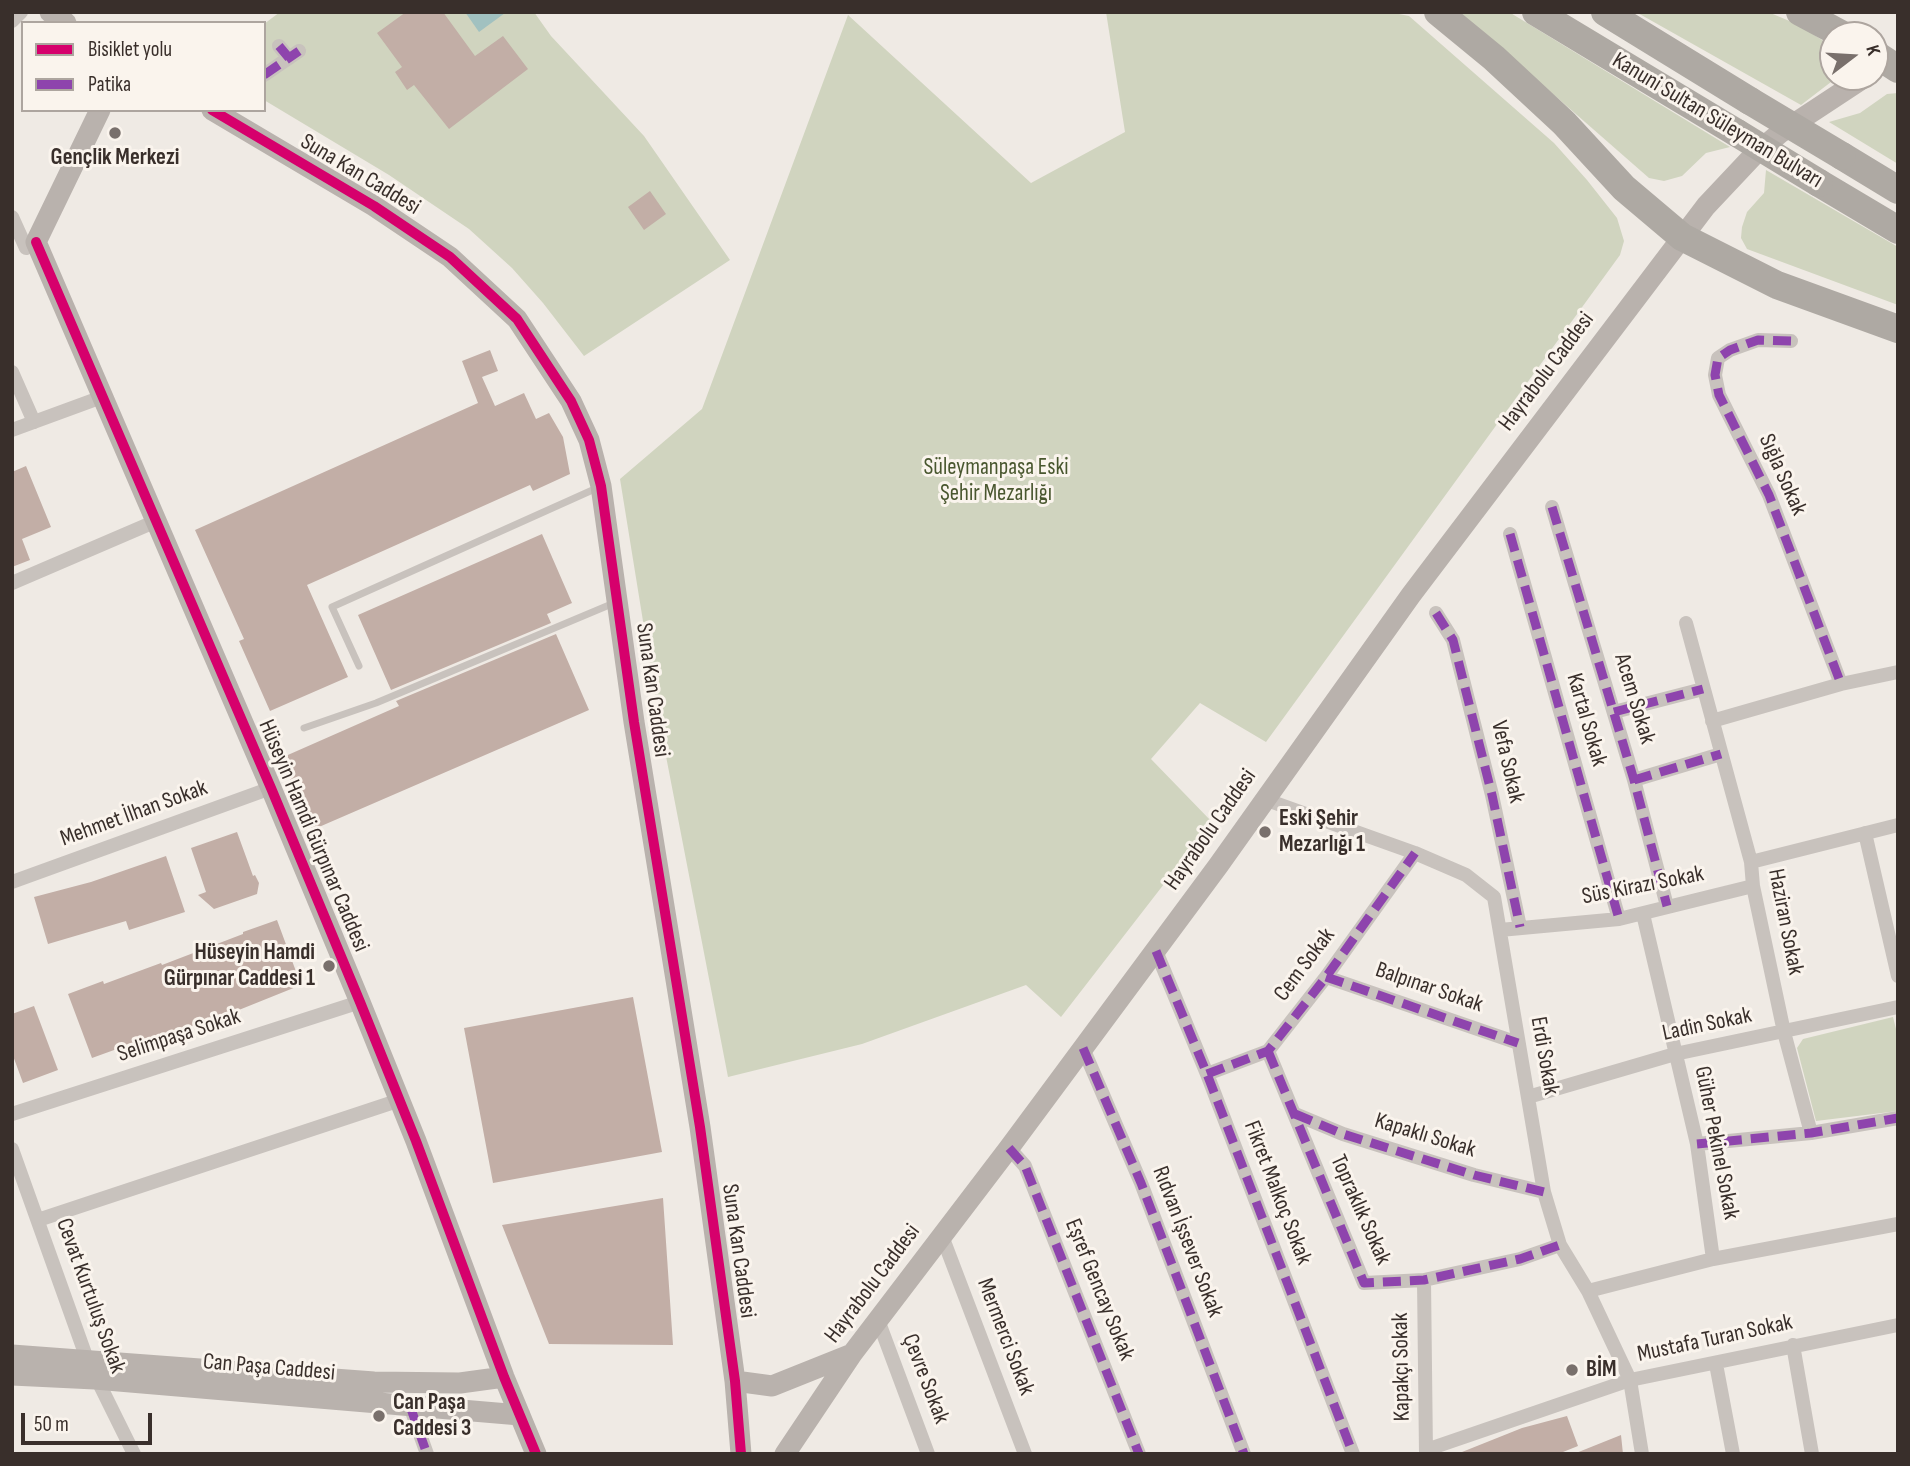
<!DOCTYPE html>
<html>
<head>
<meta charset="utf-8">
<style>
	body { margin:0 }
	#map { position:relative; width:1910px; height:1466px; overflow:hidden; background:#efeae4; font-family:"Sofia Sans Condensed",sans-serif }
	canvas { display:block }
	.frame { position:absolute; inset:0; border:14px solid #392f2b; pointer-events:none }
	.legend { position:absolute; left:21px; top:21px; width:245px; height:91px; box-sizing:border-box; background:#faf4ed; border:2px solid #ada59f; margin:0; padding:9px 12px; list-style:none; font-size:21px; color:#392f2b }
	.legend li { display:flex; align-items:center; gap:14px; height:35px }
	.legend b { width:35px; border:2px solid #ada59f }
	.north { position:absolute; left:1819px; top:21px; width:70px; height:70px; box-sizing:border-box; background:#faf4ed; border:2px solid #ada59f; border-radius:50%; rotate:73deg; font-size:19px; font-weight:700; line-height:28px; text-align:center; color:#392f2b }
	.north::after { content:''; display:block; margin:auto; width:24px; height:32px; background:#79706c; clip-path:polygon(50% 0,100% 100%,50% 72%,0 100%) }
	.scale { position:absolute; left:21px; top:1413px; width:131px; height:32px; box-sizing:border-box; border:4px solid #392f2b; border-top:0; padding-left:9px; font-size:21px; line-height:24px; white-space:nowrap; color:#392f2b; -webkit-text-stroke:5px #faf4ed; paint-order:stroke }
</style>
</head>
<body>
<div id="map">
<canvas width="1910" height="1466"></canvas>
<div class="frame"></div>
<ul class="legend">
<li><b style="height:9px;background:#d6006c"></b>Bisiklet yolu</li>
<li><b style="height:9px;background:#8e44ad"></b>Patika</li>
</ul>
<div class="north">K</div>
<div class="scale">50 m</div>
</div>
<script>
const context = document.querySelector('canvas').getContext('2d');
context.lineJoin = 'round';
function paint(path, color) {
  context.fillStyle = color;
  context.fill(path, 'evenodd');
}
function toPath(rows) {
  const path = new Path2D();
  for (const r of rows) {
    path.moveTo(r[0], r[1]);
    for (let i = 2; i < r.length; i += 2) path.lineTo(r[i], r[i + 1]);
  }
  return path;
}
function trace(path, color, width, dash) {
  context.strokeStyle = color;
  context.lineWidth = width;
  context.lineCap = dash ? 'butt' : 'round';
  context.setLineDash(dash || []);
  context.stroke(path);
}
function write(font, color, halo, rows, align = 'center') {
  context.font = font + ' "Sofia Sans Condensed",sans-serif';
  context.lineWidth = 6;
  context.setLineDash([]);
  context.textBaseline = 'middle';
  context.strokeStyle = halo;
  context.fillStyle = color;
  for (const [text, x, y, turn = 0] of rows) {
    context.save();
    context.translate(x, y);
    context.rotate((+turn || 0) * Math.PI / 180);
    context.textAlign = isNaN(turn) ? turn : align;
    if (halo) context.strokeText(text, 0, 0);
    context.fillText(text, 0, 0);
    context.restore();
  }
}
paint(toPath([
	[280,12,534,12,551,36,644,136,730,260,584,356,543,303,512,268,469,229,389,175,264,100,264,24],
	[1106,12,1389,12,1409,16,1554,143,1587,180,1617,218,1624,241,1620,255,1266,742,1200,703,1151,759,1212,822,1061,1017,1026,985,862,1044,728,1077,659,720,620,479,702,409,848,15,1031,183,1125,132],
	[1455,12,1509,12,1730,147,1706,153,1682,176,1664,181,1649,178,1537,80],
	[1636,12,1768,12,1799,25,1822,40,1832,51,1833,72,1831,82,1801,105],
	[1898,93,1898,164,1829,122,1860,113,1887,94],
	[1766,170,1898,247,1898,305,1747,249,1741,238,1742,227,1747,212,1764,193],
	[1893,1017,1898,1037,1898,1111,1816,1121,1797,1048,1803,1039]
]), '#d0d4bf');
paint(toPath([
	[465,12,504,12,505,13,479,32]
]), '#a1c1c0');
paint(toPath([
	[406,12,443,12,475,56,503,36,528,69,449,129,414,85,407,90,395,72,402,67,377,33],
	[650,191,666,214,644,230,628,207],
	[490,350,498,371,482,377,495,406,524,393,536,419,549,413,563,437,570,474,533,491,530,485,307,585,348,677,270,711,239,641,244,639,195,530,478,403,462,361],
	[26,466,51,527,22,539,30,560,12,567,12,472],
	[542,534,572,603,547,614,551,623,391,690,358,615],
	[556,634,589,710,312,830,281,758,399,706,396,701],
	[237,832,253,876,255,875,259,883,257,894,214,909,198,895,206,892,191,848],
	[166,856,185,912,129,930,126,921,48,944,34,897,91,882],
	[277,920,301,985,209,1022,209,1020,151,1041,150,1037,92,1058,68,994,103,981,104,984,161,963,162,965,243,934,243,932],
	[633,997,662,1152,493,1183,464,1028],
	[34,1006,58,1070,23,1083,12,1053,12,1014],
	[663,1198,673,1345,549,1344,502,1225],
	[1567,1416,1578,1446,1558,1454,1457,1454,1522,1428],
	[1621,1435,1623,1454,1577,1454,1576,1453]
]), '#c2aea6');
trace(toPath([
	[359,666,332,607,597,488],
	[304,728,376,703,614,603]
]), '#c8c2bd', 7);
trace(toPath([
	[12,21,21,12],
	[279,46,289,58],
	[264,75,299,51],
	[12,217,26,248],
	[1791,341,1758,340,1730,350,1718,358,1715,375,1719,395,1769,495,1841,684],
	[12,372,34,422],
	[12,430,102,397],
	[1552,507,1634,780,1667,906],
	[1510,534,1619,919],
	[12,583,154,522],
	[1436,613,1453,640,1492,795,1520,927],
	[1686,623,1751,862,1753,886,1784,1032,1811,1133],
	[1614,712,1703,689],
	[1712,721,1841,684,1898,672],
	[1634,780,1721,754],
	[1264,799,1415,853,1466,875,1494,897,1544,1192,1560,1245,1588,1291,1630,1380,1642,1454],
	[1865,833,1898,976],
	[1751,862,1898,825],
	[12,882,271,788],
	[1643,914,1697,1144,1713,1259],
	[1500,930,1619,919,1753,886],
	[1156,951,1207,1074,1353,1454],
	[1326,977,1518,1043],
	[1083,1048,1141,1183,1244,1454],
	[1268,1051,1364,1283,1424,1280,1520,1259,1560,1245],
	[1207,1074,1268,1051,1326,977,1415,853],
	[1528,1097,1675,1054,1898,1007],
	[12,1114,360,1002],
	[1295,1114,1343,1134,1474,1175,1544,1192],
	[1697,1144,1811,1133,1898,1118],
	[1009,1148,1025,1166,1139,1454],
	[12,1149,87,1359,134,1454],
	[38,1220,400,1100],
	[942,1236,1025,1454],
	[1424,1280,1426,1454],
	[1588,1291,1713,1259,1898,1224],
	[878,1320,928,1454],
	[1793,1345,1812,1454],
	[1716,1364,1733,1454],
	[410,1406,427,1454],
	[1426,1450,1630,1380,1898,1325]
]), '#c8c2bd', 14);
trace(toPath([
	[50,12,66,23],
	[100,110,36,242,271,788,360,1002,416,1141,504,1377,536,1454],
	[212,110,374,206,450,257,517,319,571,401,589,440,601,486,634,722,700,1127,735,1381,741,1454],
	[12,1355,374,1382,460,1383,504,1377],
	[12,1375,95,1379,520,1415],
	[735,1381,772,1386,852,1354],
	[785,1454,852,1354,1009,1148,1218,866,1411,595,1706,206,1754,155,1780,133,1865,77]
]), '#b9b2ad', 21);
trace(toPath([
	[1438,12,1494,58,1564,123,1624,188,1682,237,1777,285,1898,329],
	[1536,12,1737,133],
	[1605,12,1750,101],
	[1800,12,1843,35],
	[1875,54,1898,69],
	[1842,156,1898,190],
	[1819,183,1898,230]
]), '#aea9a3', 28);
trace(toPath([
	[1750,101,1842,156],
	[1737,133,1819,183]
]), '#aea9a3', 28);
trace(toPath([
	[279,46,289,58],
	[264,75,299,51],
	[1791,341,1758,340,1730,350,1718,358,1715,375,1719,395,1769,495,1841,684],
	[1552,507,1634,780,1667,906],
	[1510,534,1619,919],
	[1436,613,1453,640,1492,795,1520,927],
	[1614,712,1703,689],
	[1634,780,1721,754],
	[1156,951,1207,1074,1353,1454],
	[1326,977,1518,1043],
	[1083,1048,1141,1183,1244,1454],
	[1268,1051,1364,1283,1424,1280,1520,1259,1560,1245],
	[1207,1074,1268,1051,1326,977,1415,853],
	[1295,1114,1343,1134,1474,1175,1544,1192],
	[1697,1144,1811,1133,1898,1118],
	[1009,1148,1025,1166,1139,1454],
	[410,1406,427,1454]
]), '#8e44ad', 9, [18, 9]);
trace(toPath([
	[212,110,374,206,450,257,517,319,571,401,589,440,601,486,634,722,700,1127,735,1381,741,1454],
	[36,242,271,788,360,1002,416,1141,504,1377,536,1454]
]), '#d6006c', 10);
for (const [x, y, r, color] of [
	[115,133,7,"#79706c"],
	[1265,832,7,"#79706c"],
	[329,966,7,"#79706c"],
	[1572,1370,7,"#79706c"],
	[379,1416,7,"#79706c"]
]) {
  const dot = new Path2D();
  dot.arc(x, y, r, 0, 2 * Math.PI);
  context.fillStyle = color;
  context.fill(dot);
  trace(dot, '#faf4ed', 2.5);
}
write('23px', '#392f2b', '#faf4ed', [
	["Kanuni Sultan Süleyman Bulvarı",1717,121,31],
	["Suna Kan Caddesi",360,175,31],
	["Hayrabolu Caddesi",1547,372,-53],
	["Sığla Sokak",1782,475,66],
	["Suna Kan Caddesi",652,690,82],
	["Acem Sokak",1634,699,73],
	["Kartal Sokak",1586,720,74],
	["Vefa Sokak",1507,762,77],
	["Mehmet İlhan Sokak",134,814,-20],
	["Hayrabolu Caddesi",1211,830,-55],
	["Hüseyin Hamdi Gürpınar Caddesi",313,836,67],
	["Süs Kirazı Sokak",1643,886,-11],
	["Haziran Sokak",1785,922,79],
	["Cem Sokak",1305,965,-53],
	["Balpınar Sokak",1429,988,19],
	["Ladin Sokak",1707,1025,-12],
	["Selimpaşa Sokak",179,1036,-18],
	["Erdi Sokak",1544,1056,80],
	["Kapaklı Sokak",1425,1136,17],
	["Güher Pekinel Sokak",1716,1143,79],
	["Fikret Malkoç Sokak",1277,1193,69],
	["Topraklık Sokak",1360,1210,66],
	["Rıdvan İşsever Sokak",1187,1242,69],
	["Suna Kan Caddesi",738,1251,82],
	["Hayrabolu Caddesi",873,1284,-53],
	["Eşref Gencay Sokak",1099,1290,68],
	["Cevat Kurtuluş Sokak",90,1296,70],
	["Mermerci Sokak",1005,1337,69],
	["Mustafa Turan Sokak",1715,1339,-12],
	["Kapakçı Sokak",1402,1367,-91],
	["Can Paşa Caddesi",269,1368,5],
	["Çevre Sokak",925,1379,69]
]);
write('bold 23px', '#392f2b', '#faf4ed', [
	["Gençlik Merkezi",115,158,"center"],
	["Eski Şehir",1279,819],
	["Mezarlığı 1",1279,845],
	["Hüseyin Hamdi",315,953,"right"],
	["Gürpınar Caddesi 1",315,979,"right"],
	["BİM",1586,1370],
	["Can Paşa",393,1403],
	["Caddesi 3",393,1429]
], 'left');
write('23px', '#49572f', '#faf4ed', [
	["Süleymanpaşa Eski",996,468],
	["Şehir Mezarlığı",996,494]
]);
</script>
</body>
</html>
